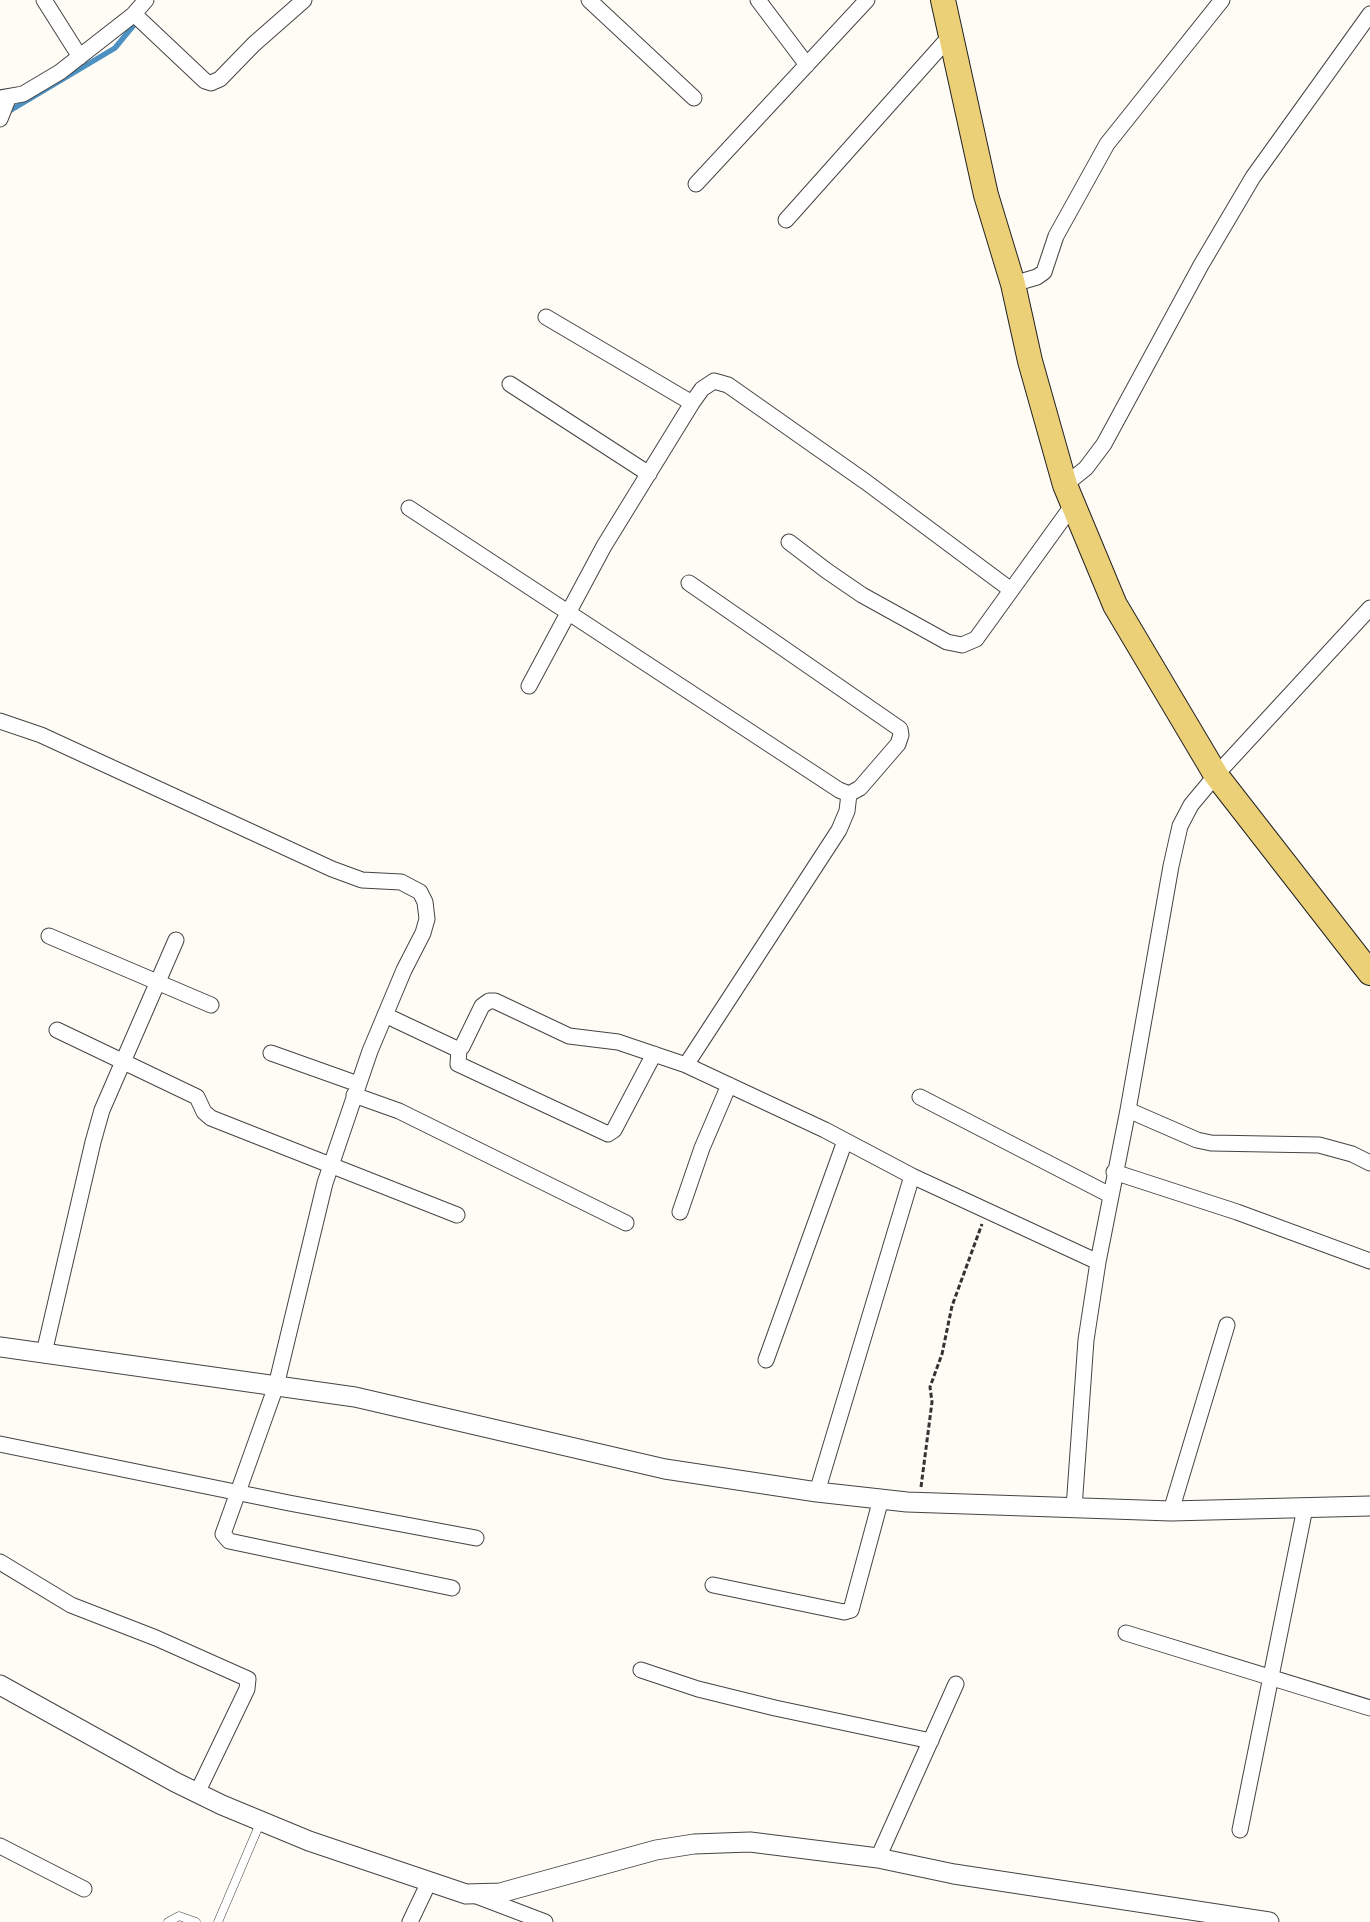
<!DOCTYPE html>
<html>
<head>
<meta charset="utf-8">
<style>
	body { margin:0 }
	canvas { display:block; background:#fefcf5 }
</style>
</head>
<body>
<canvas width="1370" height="1922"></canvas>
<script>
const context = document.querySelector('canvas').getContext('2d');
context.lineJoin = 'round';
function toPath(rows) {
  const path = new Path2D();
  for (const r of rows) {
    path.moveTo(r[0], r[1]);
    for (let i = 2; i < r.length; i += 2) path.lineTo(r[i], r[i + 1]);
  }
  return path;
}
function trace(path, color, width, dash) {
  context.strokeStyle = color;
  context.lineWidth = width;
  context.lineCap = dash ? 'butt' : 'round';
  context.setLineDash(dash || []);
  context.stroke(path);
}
trace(toPath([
	[6,113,115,48,138,20]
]), '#4c91c1', 5.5);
const service = toPath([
	[168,1922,179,1916,196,1922],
	[218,1922,261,1821]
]);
const minor = toPath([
	[44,0,80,57],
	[589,0,694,98],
	[758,0,807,65],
	[134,14,205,81,211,83,220,79,254,44,304,0],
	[0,98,23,94,60,72,133,15,146,0],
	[0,119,8,99],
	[696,184,867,0],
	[786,220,952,34],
	[1013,284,1037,277,1044,272,1056,236,1107,144,1222,0],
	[546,317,692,403],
	[510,384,649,474],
	[1065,485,1086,468,1104,444,1201,265,1253,177,1370,14],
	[409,508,839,790,849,794,860,788,898,744,901,735,900,729,689,583],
	[789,542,827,571,862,595,947,642,962,645,976,639,1072,506],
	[529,686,604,546,692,403,702,389,714,381,728,385,866,482,1011,590],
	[0,721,41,735,332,869,362,880,401,882,420,892,425,902,427,919,423,933,404,970,370,1051,325,1183,276,1386,223,1534,229,1541,452,1588],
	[49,936,211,1005],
	[385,1015,457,1049,462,1047,482,1006,489,1001,495,1001,569,1036,618,1042,686,1065,825,1130,912,1176,1098,1262],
	[57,1030,197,1097,204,1112,211,1118,457,1215],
	[459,1049,458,1064,608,1134,614,1130,654,1054],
	[271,1053,358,1084],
	[686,1065,839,830,847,811,849,794],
	[354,1095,399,1111,626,1223],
	[920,1097,1110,1195],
	[1128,1110,1197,1140,1211,1143,1319,1145,1352,1154,1370,1163],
	[1114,1172,1237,1212,1370,1261],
	[680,1212,702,1148,729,1085],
	[44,1353,93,1142,102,1110,176,940],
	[766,1360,845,1141],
	[0,1444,289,1503,476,1538],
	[817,1492,912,1176],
	[1074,1508,1086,1340,1098,1262,1128,1110,1171,866,1180,826,1191,805,1216,775,1370,608],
	[1171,1511,1227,1325],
	[0,1562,71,1605,156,1638,248,1679,247,1689,197,1793],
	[713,1585,844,1612,851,1610,881,1499],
	[1126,1633,1370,1708],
	[641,1670,698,1689,775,1708,931,1741],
	[1240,1830,1305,1508],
	[0,1846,84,1889],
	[878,1858,956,1684],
	[474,1895,545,1922],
	[410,1922,429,1882]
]);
const tertiary = toPath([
	[0,1347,355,1397,665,1469,817,1492,907,1502,1171,1511,1370,1506],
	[0,1685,175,1782,222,1805,309,1841,466,1894,500,1893,656,1850,694,1844,750,1842,878,1858,954,1874,1269,1922]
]);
const primary = toPath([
	[943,0,986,195,1013,284,1030,361,1065,485,1115,605,1216,775,1370,973]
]);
trace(service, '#444', 9);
trace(minor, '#444', 17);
trace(tertiary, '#444', 21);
trace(primary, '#222', 26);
trace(toPath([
	[921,1487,932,1402,930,1387,942,1354,952,1306,982,1224]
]), '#333', 3, [5, 2.5]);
trace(service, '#fff', 8);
trace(minor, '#fff', 15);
trace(tertiary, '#fff', 19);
trace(primary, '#ebd078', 24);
</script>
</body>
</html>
